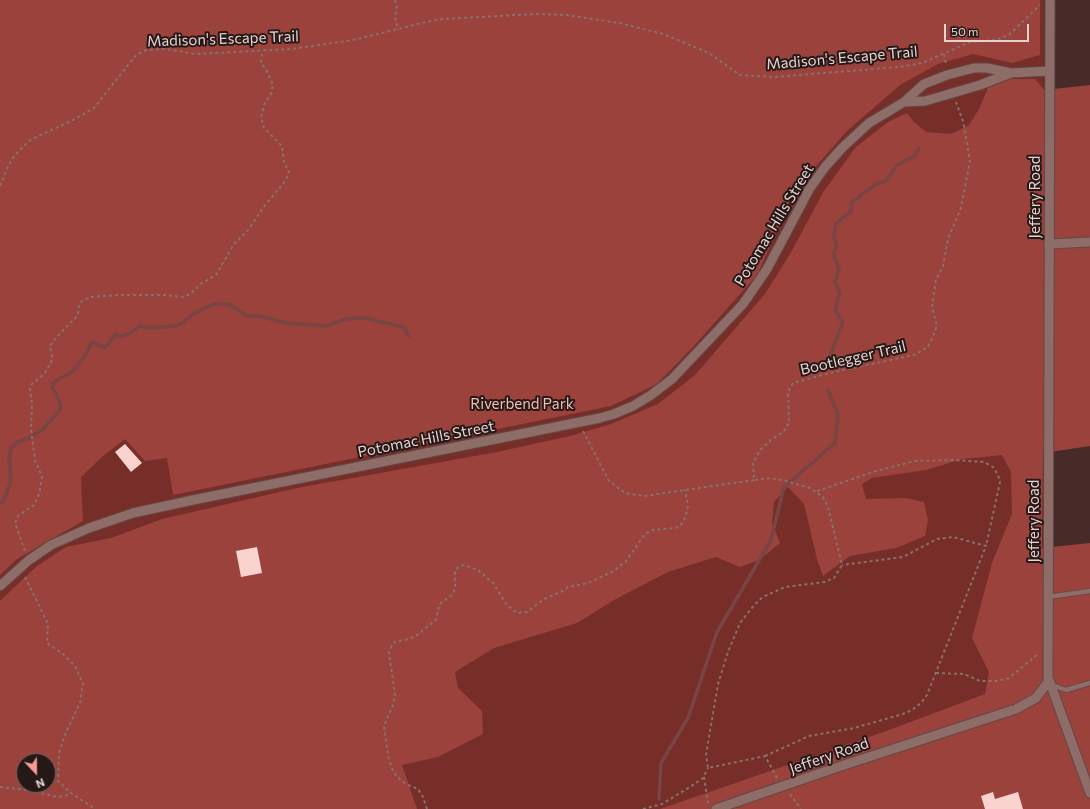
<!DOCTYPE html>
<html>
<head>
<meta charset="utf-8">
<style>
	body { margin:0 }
	#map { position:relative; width:1090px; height:809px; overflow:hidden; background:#482b28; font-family:Commissioner,sans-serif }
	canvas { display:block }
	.north { position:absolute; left:16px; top:753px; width:40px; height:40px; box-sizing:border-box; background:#251816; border:1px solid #726361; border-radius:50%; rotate:158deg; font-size:11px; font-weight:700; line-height:16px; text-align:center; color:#e6d3d1 }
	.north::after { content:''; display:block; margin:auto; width:14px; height:18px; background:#f59c93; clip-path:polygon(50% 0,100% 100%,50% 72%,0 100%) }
	.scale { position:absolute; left:944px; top:24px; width:85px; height:18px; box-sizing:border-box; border:2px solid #e6d3d1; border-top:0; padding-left:5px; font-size:12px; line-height:14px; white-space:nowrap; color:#e6d3d1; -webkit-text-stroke:3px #251816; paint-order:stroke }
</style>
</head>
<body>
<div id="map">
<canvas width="1090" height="809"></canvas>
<div class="north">N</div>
<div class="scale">50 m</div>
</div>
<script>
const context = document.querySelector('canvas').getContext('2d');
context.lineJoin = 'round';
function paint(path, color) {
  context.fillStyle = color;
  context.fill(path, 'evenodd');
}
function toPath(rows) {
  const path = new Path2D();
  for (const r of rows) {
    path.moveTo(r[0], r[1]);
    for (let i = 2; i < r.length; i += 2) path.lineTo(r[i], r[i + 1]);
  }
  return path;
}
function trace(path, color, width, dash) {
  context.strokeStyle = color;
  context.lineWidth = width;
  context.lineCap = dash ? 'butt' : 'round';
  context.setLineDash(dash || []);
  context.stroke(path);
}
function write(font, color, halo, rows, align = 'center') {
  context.font = font + ' Commissioner,sans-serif';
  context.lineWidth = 4;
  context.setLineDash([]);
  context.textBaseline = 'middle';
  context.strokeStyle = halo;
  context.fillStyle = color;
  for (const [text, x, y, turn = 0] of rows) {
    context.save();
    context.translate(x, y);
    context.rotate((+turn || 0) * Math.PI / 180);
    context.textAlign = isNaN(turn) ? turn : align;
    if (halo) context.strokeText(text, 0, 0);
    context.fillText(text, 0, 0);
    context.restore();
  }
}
paint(toPath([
	[0,0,1044,0,1042,690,682,809,0,809],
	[24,761,48,761,48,785,24,785]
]), '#772e29');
paint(toPath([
	[0,0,1040,0,1040,55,1012,63,973,54,938,64,900,85,847,131,796,189,757,275,693,347,657,384,611,406,173,495,167,458,145,461,125,439,102,457,81,477,83,521,17,559,0,575],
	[1010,79,1035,79,1044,90,1090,85,1090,446,1043,453,1042,548,1090,543,1090,809,660,809,889,730,985,694,989,672,972,638,992,563,1012,514,1011,472,1002,455,963,459,926,470,872,478,862,484,866,499,905,498,924,502,928,520,925,536,896,548,850,556,823,576,817,559,804,504,788,487,774,502,772,523,780,543,759,560,740,567,716,557,668,572,614,600,577,623,494,648,455,672,458,688,482,711,483,734,438,757,402,765,417,809,0,809,0,601,37,566,66,547,111,538,162,519,297,488,497,452,570,436,611,424,658,404,695,375,765,294,790,254,824,191,856,147,888,122,907,113,913,121,926,132,951,134,969,125,979,109,988,88],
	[24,761,48,761,48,785,24,785]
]), '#9a423b');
trace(toPath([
	[828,361,843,322,835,310,840,293,835,282,839,269,833,253,837,246,834,237,836,224,851,211,852,202,876,184,887,180,897,165,915,156,919,148],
	[0,502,3,502,6,495,11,481,9,457,11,448,17,442,27,439,42,430,61,408,59,400,52,387,54,382,72,372,85,356,92,342,105,348,115,335,123,336,130,333,140,326,152,328,176,326,183,323,193,314,214,304,229,304,247,316,259,316,287,323,325,326,346,319,363,318,387,323,403,327,409,336],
	[659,799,661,763,688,718,717,632,771,540,784,487,835,443,838,414,828,390]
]), '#784444', 3.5);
paint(toPath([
	[125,444,142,463,131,472,115,452],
	[257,547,262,573,241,577,236,551],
	[993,792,995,799,1018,792,1023,809,985,809,981,796]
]), '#fad3cf');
const lane = toPath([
	[1048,597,1090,591],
	[1052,685,1066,690,1090,683]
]);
const street = toPath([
	[904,102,925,101,939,97,980,85,1011,73],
	[1049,244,1090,242],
	[0,586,29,560,51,545,89,528,133,513,193,500,600,418,614,414,633,406,651,395,672,379,743,304,767,269,810,188,825,167,842,148,869,123,904,102,924,84,947,75,974,68,987,68,1011,73,1049,71],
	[1048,677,1090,793],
	[716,809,841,766,1016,709,1036,698,1048,682,1050,0]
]);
trace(lane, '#614947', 6);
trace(street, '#614947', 11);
trace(toPath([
	[395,0,397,5,395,17,398,30],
	[944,54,946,65],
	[0,186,8,166,15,155,30,140,71,121,94,108,136,55,146,50,166,49,195,54,292,49,353,40,430,21,443,19,535,14,566,15,619,23,663,34,709,53,740,75,774,77,899,67,922,63,970,42,996,40,1009,35,1040,5],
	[583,431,609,481,625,493,644,496,754,480],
	[817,491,876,471,915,461,953,460,984,462,993,467,998,475,1000,482,986,546],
	[25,551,15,523,18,516,34,505,39,495,42,477,35,460,31,429,32,404,30,389,32,384,44,374,51,363,52,357,50,346,55,339,78,315,79,305,81,302,90,297,118,295,166,295,183,297,190,294,202,283,216,275,234,244,249,229,262,209,286,180,289,171,284,163,282,146,264,128,261,117,265,103,271,94,273,85,266,69,261,63,262,51],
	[25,577,48,624,47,643,63,654,75,666,83,683,80,703,66,732,59,753,58,781,71,793,95,809],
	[936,673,964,674,980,681,998,681,1009,678,1038,654],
	[765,756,809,736,854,728,903,714,912,710,921,703,927,695,986,546,953,537,937,539,903,557,842,565],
	[704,777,708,803],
	[777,778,765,756,708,768,706,755,718,684,728,652,740,623,755,604,763,597,785,587,825,582,834,578,842,565,828,507,823,497,810,488,786,481,770,478,754,480,753,463,760,450,771,440,783,432,789,423,788,392,793,383,834,372,914,355,928,347,932,339,937,326,932,307,936,280,943,266,948,239,961,208,970,161,963,121,956,102],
	[0,787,27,790,58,797,67,795,71,793],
	[790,794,801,809],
	[427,809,423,797,418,789,406,784,397,777,393,771,389,760,384,727,386,721,393,705,395,694,389,653,392,645,395,642,409,639,417,635,436,620,439,606,441,603,452,595,455,589,455,572,458,567,464,565,478,570,493,583,507,605,517,613,527,612,544,599,563,591,568,587,588,583,614,571,626,561,645,534,653,530,676,528,683,523,686,515,688,506,685,490],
	[643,809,662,804,690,787,703,778,708,768]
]), '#88706d', 2, [3, 3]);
trace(lane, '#8e6c68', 4.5);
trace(street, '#8e6c68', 9);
write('15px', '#e6d3d1', '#251816', [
	["Madison's Escape Trail",223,39,-2],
	["Madison's Escape Trail",842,58,-5],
	["Jeffery Road",1035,197,-90],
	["Potomac Hills Street",774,225,-59],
	["Bootlegger Trail",853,358,-13],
	["Potomac Hills Street",426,439,-11],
	["Jeffery Road",1034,521,-90],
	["Jeffery Road",829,756,-19]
]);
write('15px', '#f1beb8', '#251816', [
	["Riverbend Park",522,404]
]);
</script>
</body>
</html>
